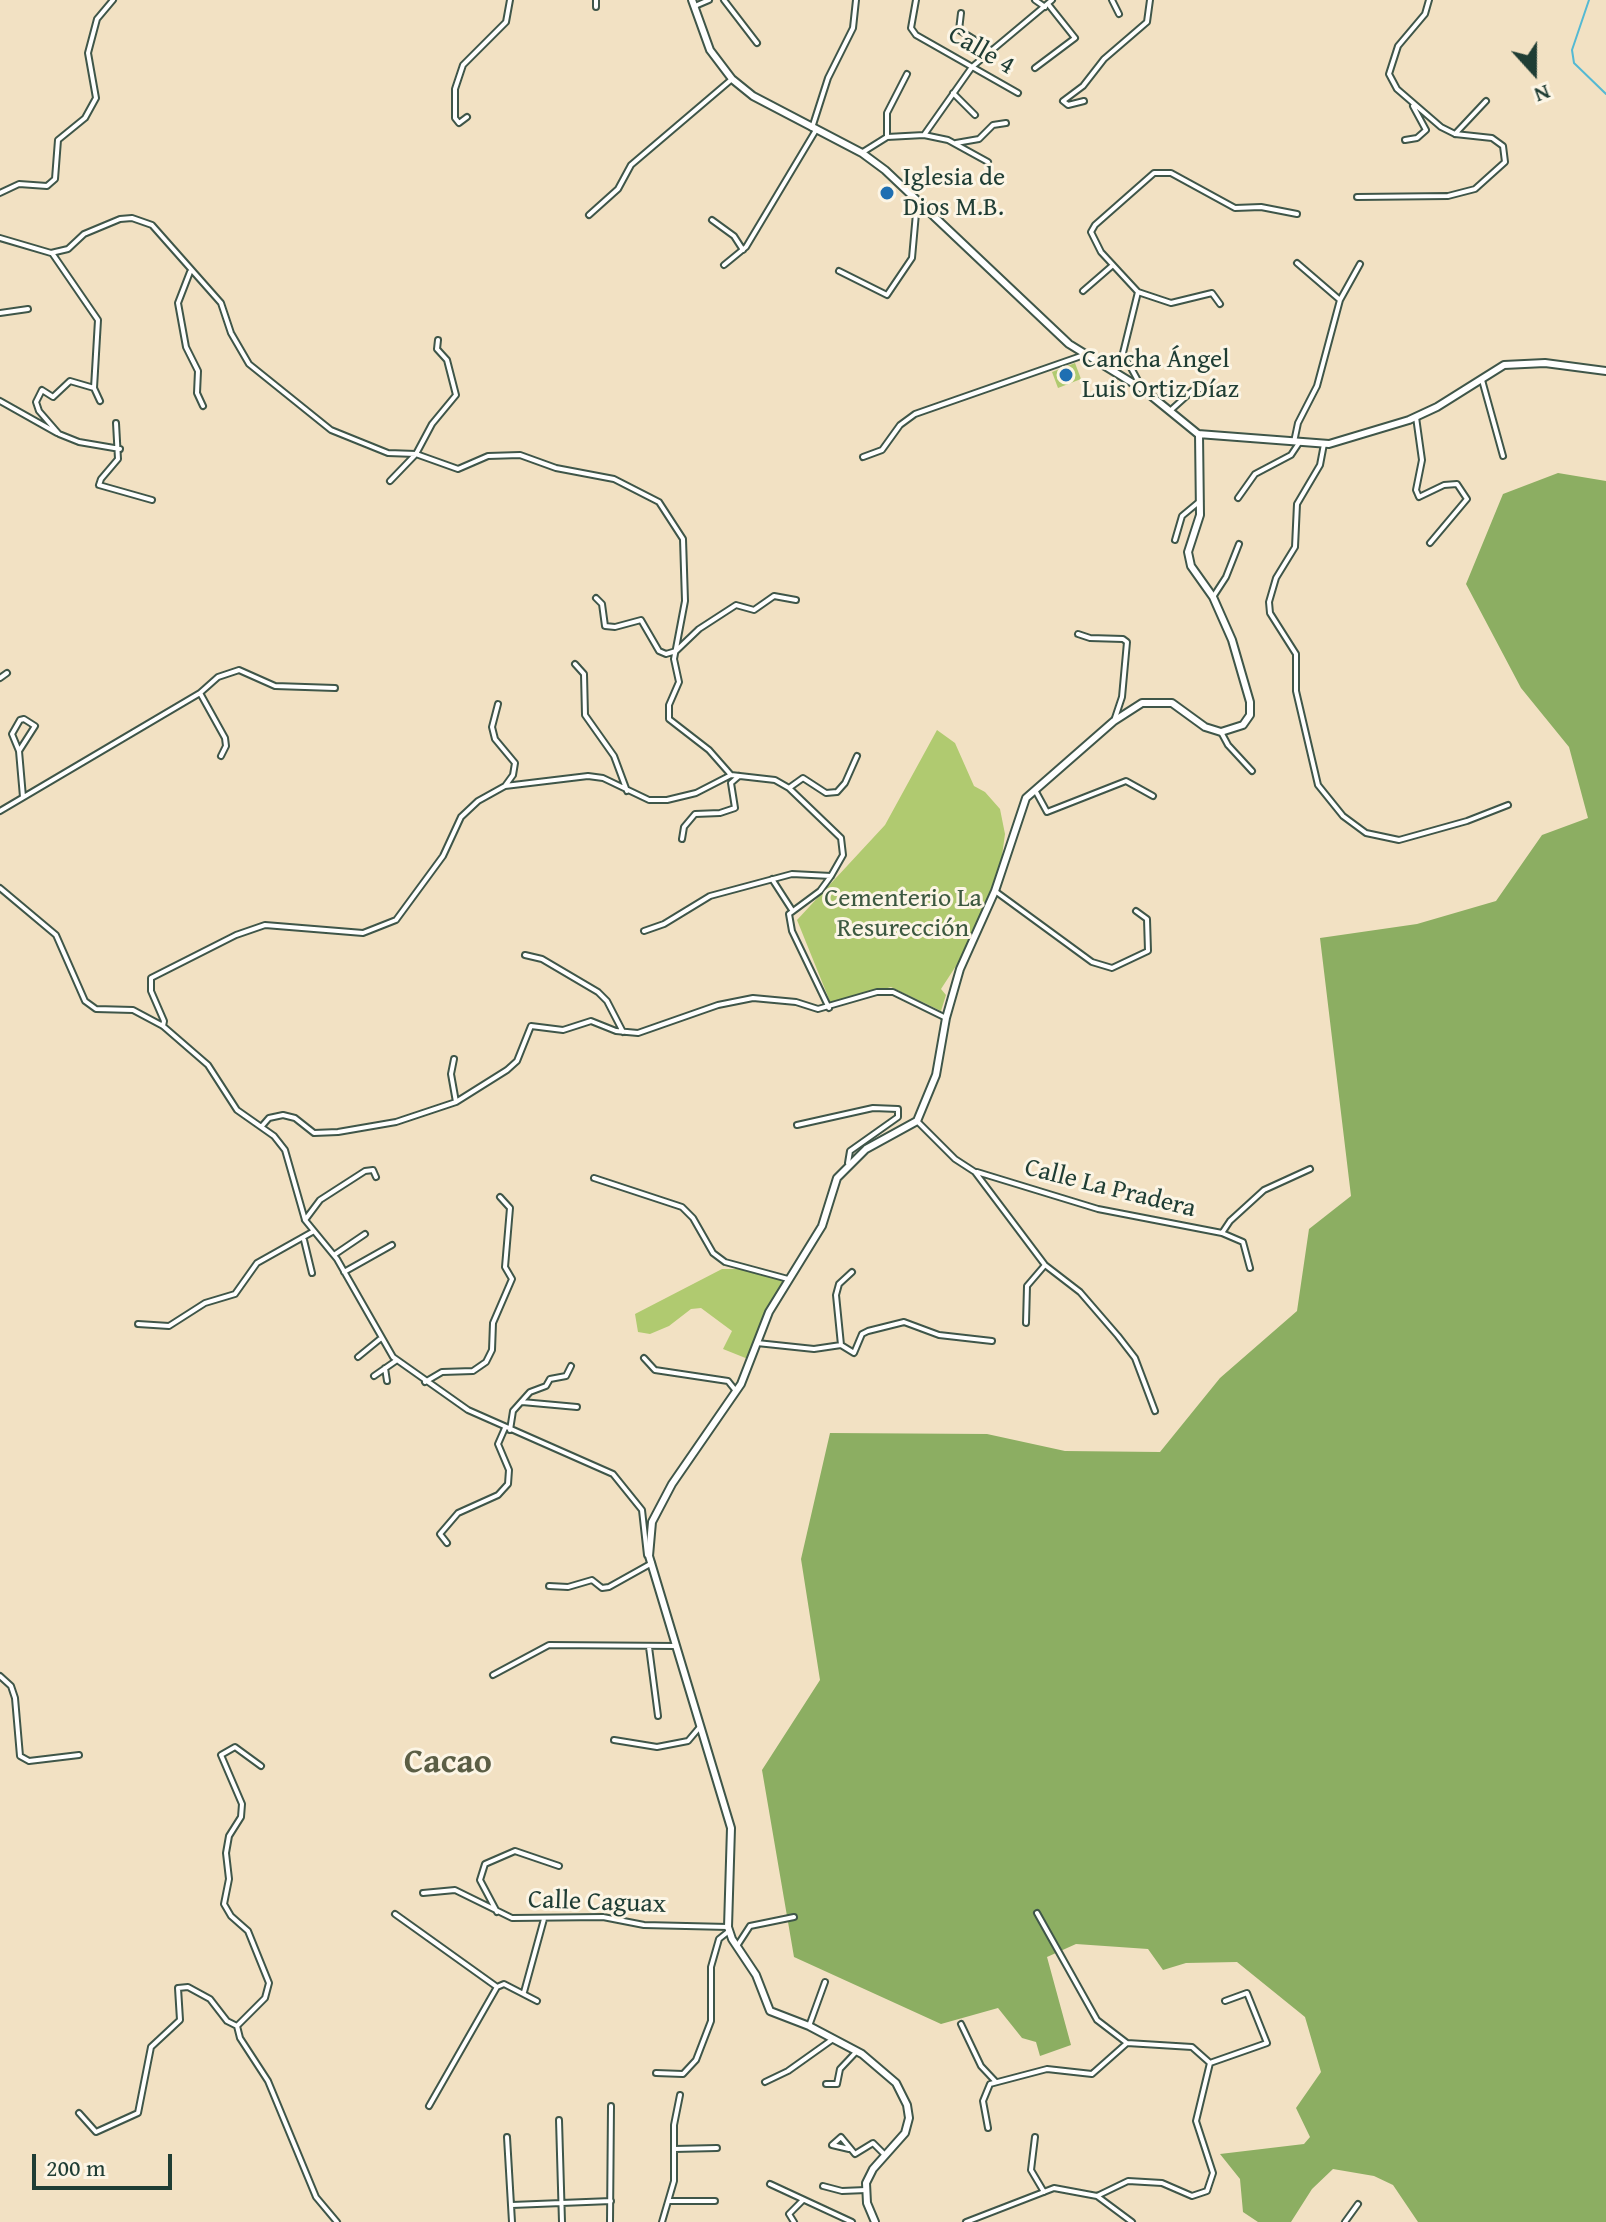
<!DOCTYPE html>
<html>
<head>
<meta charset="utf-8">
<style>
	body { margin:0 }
	#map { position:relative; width:1606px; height:2222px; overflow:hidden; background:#f2e1c3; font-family:"Gentium Book Plus",serif }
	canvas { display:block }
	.north { position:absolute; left:1494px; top:32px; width:80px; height:80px; -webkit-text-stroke:6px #fcf5e5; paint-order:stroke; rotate:159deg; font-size:22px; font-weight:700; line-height:32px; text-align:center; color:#1f3d34 }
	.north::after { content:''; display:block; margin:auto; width:28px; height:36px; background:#1f3d34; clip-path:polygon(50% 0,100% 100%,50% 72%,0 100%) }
	.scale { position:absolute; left:32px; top:2154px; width:140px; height:36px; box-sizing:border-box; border:4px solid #1f3d34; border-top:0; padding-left:10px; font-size:24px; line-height:28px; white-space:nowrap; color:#1f3d34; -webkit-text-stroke:6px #fcf5e5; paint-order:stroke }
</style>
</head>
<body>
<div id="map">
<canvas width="1606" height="2222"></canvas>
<div class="north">N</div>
<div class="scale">200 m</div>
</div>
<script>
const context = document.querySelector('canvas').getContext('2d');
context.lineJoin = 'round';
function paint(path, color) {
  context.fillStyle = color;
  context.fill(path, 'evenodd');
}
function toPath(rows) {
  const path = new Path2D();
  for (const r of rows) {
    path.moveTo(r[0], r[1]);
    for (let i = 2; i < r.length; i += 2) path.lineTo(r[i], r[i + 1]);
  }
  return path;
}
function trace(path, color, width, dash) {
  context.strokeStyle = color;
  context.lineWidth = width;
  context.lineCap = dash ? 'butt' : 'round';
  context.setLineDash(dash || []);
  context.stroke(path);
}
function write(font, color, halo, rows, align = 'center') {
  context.font = font + ' "Gentium Book Plus",serif';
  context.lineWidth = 6;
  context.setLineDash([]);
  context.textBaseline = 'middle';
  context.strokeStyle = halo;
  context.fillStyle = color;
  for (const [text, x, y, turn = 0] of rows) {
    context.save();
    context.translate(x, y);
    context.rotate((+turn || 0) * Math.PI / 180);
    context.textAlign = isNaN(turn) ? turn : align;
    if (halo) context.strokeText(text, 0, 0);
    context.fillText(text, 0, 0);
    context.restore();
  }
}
paint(toPath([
	[1075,363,1081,379,1058,388,1052,372],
	[937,730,955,743,974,786,985,792,1000,809,1005,834,1001,863,969,946,941,989,946,995,941,1011,891,987,831,1004,797,920,885,825],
	[722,1269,756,1269,788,1276,768,1306,748,1359,723,1349,732,1331,701,1308,691,1309,669,1326,650,1334,638,1332,635,1314]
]), '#b0ca70');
paint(toPath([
	[1558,473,1606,481,1606,2222,1418,2222,1393,2185,1374,2176,1333,2169,1312,2189,1291,2222,1258,2222,1243,2212,1240,2179,1220,2154,1304,2144,1310,2137,1296,2108,1321,2072,1305,2017,1237,1962,1186,1963,1163,1970,1148,1949,1076,1944,1047,1957,1071,2045,1040,2056,1036,2042,1022,2038,998,2008,941,2024,794,1957,762,1770,820,1680,801,1559,830,1433,987,1434,1065,1451,1160,1452,1220,1378,1297,1311,1309,1229,1351,1196,1320,938,1417,924,1496,901,1542,835,1588,818,1569,747,1521,688,1466,584,1503,494]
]), '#8cae62');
trace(toPath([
	[1589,0,1572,50,1574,63,1606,94]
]), '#54b9d3', 2);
const street = toPath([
	[724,0,757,43],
	[916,0,911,28,916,35,1018,93],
	[1035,0,1045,7],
	[1112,0,1119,14],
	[695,6,709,0],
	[596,7,596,0],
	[961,13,959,30,991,50],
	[1035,68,1075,38,1048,4],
	[953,93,975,115],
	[1084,101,1068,105,1063,101,1083,86,1104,59,1147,22,1150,0],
	[467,117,459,123,455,118,455,89,463,65,506,22,510,0],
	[812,128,828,78,853,28,856,0],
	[1455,134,1486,101],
	[924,135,948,140,988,162],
	[887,137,887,113,907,74],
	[1405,140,1417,138,1426,130,1413,106],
	[956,143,979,139,993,125,1006,123],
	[863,152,887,137,924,135,972,67,1052,0],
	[0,193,19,184,47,186,55,179,58,140,85,118,96,98,88,53,97,19,113,0],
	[1357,197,1448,196,1475,189,1505,162,1503,146,1492,138,1455,134,1441,127,1397,89,1389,74,1398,46,1425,14,1429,0],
	[589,215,618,189,631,165,732,79],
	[712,220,734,236,743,250],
	[0,238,51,253,68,249,84,234,120,219,132,218,152,225,221,303,231,333,249,364,331,430,388,453,416,454,458,469,488,456,520,455,556,468,614,479,659,502,683,539,685,601,674,659,679,682,669,705,669,719,709,750,731,775,775,780,789,788,841,838,843,855,831,876,820,891,789,914,792,931,829,1008],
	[52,253,98,320,94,388],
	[724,265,746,247,816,130],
	[839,271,887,295,912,258,917,202],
	[190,272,178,303,186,347,198,371,197,393,203,406],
	[1083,291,1113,265],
	[1138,292,1171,303,1212,293,1220,304],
	[1340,300,1360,264],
	[0,313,28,309],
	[1482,380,1503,456],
	[1142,388,1123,353,1138,292,1101,252,1091,232,1095,225,1154,173,1171,173,1235,208,1261,207,1297,214],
	[0,401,57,433],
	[100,401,94,388,70,381,53,397,42,390,36,402,39,411,59,434,79,442,120,449],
	[1171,410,1192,391,1212,386],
	[1416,417,1422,460,1416,490,1419,497,1444,485,1457,484,1467,499,1430,543],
	[116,423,118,459,101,479,99,485,152,500],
	[1294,442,1298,423,1317,386,1340,300,1297,263],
	[1324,444,1320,465,1297,504,1295,547,1276,578,1269,602,1270,613,1296,654,1296,691,1318,785,1343,816,1366,833,1399,840,1467,821,1508,805],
	[863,457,882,450,900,425,915,414,1084,355],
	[390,481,416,454,432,424,456,395,447,360,437,349,438,340],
	[1238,498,1255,474,1291,455,1299,443],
	[1175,540,1182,516,1200,501],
	[1213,597,1226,577,1239,544],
	[596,598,602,604,605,626,615,627,641,620,659,651,666,654,676,651,699,629,736,605,754,610,774,596,796,600],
	[1078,634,1090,638,1123,639,1127,642,1122,697,1115,718],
	[575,664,584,674,585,715,614,756,627,791],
	[0,678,7,673],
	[200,693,225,738,226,746,221,756],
	[498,704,492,727,495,739,515,763,513,775,505,786],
	[1221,732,1228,745,1252,771],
	[19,751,35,726,24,719,20,720,12,734,19,751,23,797],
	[789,788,803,778,826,793,837,792,845,783,857,756],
	[1035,790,1047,812,1126,781,1153,796],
	[0,811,200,693,218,677,239,670,275,686,335,688],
	[682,839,684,827,695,814,720,813,735,808,731,783,739,776],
	[772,879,792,910],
	[0,888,56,935,85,1001,96,1009,133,1010,163,1026,208,1065,237,1110,274,1136,285,1150,305,1220,337,1259,393,1357,468,1410,613,1474,642,1510,647,1555],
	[995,891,1092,962,1112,968,1148,951,1147,919,1136,911],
	[644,931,664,924,710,896,792,874,831,876],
	[525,955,542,959,598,992,607,1001,623,1032],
	[163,1026,164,1021,151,991,151,978,236,935,265,925,363,933,396,920,443,856,461,817,478,801,505,786,588,776,603,778,649,800,667,800,696,793,731,775],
	[454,1059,451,1074,456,1102],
	[917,1121,955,1159,975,1172,1045,1265,1080,1292,1118,1336,1135,1358,1155,1411],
	[797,1125,873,1108,898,1109,898,1117,850,1151,848,1163],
	[262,1126,269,1118,283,1115,295,1118,314,1133,338,1132,396,1122,456,1102,507,1070,517,1061,531,1026,563,1030,591,1021,616,1031,638,1033,718,1005,753,998,796,1002,818,1009,877,992,893,992,946,1018],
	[977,1172,1098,1209,1222,1233,1230,1221,1264,1190,1310,1169],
	[594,1178,682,1207,693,1218,713,1253,725,1262,788,1279],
	[305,1220,320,1200,365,1171,373,1170,376,1177],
	[1222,1233,1243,1242,1250,1268],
	[304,1240,312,1273],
	[334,1255,365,1234],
	[344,1272,392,1245],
	[1026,1323,1027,1286,1045,1265],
	[138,1324,169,1326,205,1303,235,1294,257,1263,314,1231],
	[757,1343,814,1349,841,1345,854,1353,862,1334,868,1331,904,1322,939,1335,992,1341],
	[841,1345,836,1295,839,1284,852,1272],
	[358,1357,380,1339],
	[644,1358,655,1370,728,1381,736,1391],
	[385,1368,387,1381],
	[374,1376,397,1360],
	[425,1382,442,1372,473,1371,486,1362,492,1350,493,1323,512,1279,505,1267,510,1208,500,1197],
	[522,1402,577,1407],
	[510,1430,513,1411,530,1392,546,1386,550,1379,566,1376,571,1366],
	[447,1543,440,1534,458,1513,498,1495,508,1484,509,1470,498,1444,505,1428],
	[549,1586,568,1587,592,1580,602,1588,609,1587,652,1563],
	[649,1647,658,1716],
	[493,1675,549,1645,676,1646],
	[0,1676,11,1686,15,1698,20,1756,29,1761,79,1755],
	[614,1740,657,1747,688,1741,699,1728],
	[423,1893,455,1890,512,1918,603,1917,644,1925,728,1927],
	[497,1912,480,1880,485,1864,515,1851,559,1866],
	[1037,1913,1097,2020,1127,2043],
	[395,1914,497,1987,504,1984,537,2001],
	[737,1946,750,1926,794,1917],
	[524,1992,544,1919],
	[961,2024,981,2066,996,2082],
	[237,2026,265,1998,269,1983,248,1931,231,1916,224,1904,229,1879,226,1853,229,1836,241,1817,242,1804,221,1755,235,1747,261,1766],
	[809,2026,825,1982],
	[1210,2063,1267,2043,1247,1993,1225,2001],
	[656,2073,683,2074,696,2060,711,2021,711,1967,719,1939,729,1931],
	[765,2082,788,2071,833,2039],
	[826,2084,837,2084,840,2069,857,2051],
	[429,2106,497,1987],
	[79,2113,96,2132,138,2113,151,2047,180,2020,178,1988,188,1987,210,1999,227,2021,237,2026,240,2038,268,2081,316,2197,337,2222],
	[559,2120,562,2222],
	[507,2137,512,2222],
	[1035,2137,1031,2170,1044,2192],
	[674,2149,717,2148],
	[849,2149,832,2145,841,2137,855,2154,873,2143,885,2155],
	[770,2184,852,2222],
	[823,2186,842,2191,866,2190],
	[1097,2196,1132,2222],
	[670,2201,715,2201],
	[512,2205,611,2201],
	[610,2222,611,2106],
	[662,2222,674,2181,674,2125,680,2095],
	[794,2222,789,2214,803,2200],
	[966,2222,1054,2188,1097,2196,1128,2181,1162,2183,1192,2196,1207,2191,1213,2173,1196,2121,1210,2063,1192,2047,1127,2043,1092,2074,1047,2069,990,2084,983,2101,988,2128],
	[1345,2222,1358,2204]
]);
const secondary = toPath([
	[692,0,710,50,732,79,753,96,862,153,885,170,1069,344,1144,390,1198,434,1329,444,1409,420,1437,407,1504,365,1545,363,1606,371],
	[875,2222,867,2203,866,2183,873,2169,905,2133,909,2118,907,2105,896,2083,862,2054,809,2026,770,2011,756,1975,732,1939,728,1927,731,1828,649,1556,652,1522,672,1484,741,1384,769,1312,822,1226,837,1178,866,1149,917,1121,936,1075,946,1018,960,969,995,891,1026,798,1114,721,1142,703,1172,703,1205,727,1221,732,1243,725,1250,715,1250,702,1232,640,1213,597,1191,566,1188,552,1200,515,1199,434]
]);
trace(street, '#3f5649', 8);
trace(secondary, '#3f5649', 10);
trace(street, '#fff', 4);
trace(secondary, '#fff', 6);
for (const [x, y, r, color] of [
	[887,193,8,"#1f6fb2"],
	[1066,375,8,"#1f6fb2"]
]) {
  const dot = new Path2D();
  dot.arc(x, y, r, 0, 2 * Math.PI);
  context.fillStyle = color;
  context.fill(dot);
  trace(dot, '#fcf5e5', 3);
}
write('26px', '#1f3d34', '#fcf5e5', [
	["Calle 4",981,51,30],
	["Calle La Pradera",1110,1189,14],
	["Calle Caguax",597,1903,2]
]);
write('26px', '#1f3d34', '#fcf5e5', [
	["Iglesia de",903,178],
	["Dios M.B.",903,208],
	["Cancha Ángel",1082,360],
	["Luis Ortiz Díaz",1082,390]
], 'left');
write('26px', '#3c5940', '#fcf5e5', [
	["Cementerio La",903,899],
	["Resurección",903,929]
]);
write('bold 34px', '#5b5e45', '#fcf5e5', [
	["Cacao",448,1763]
]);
</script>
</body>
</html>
